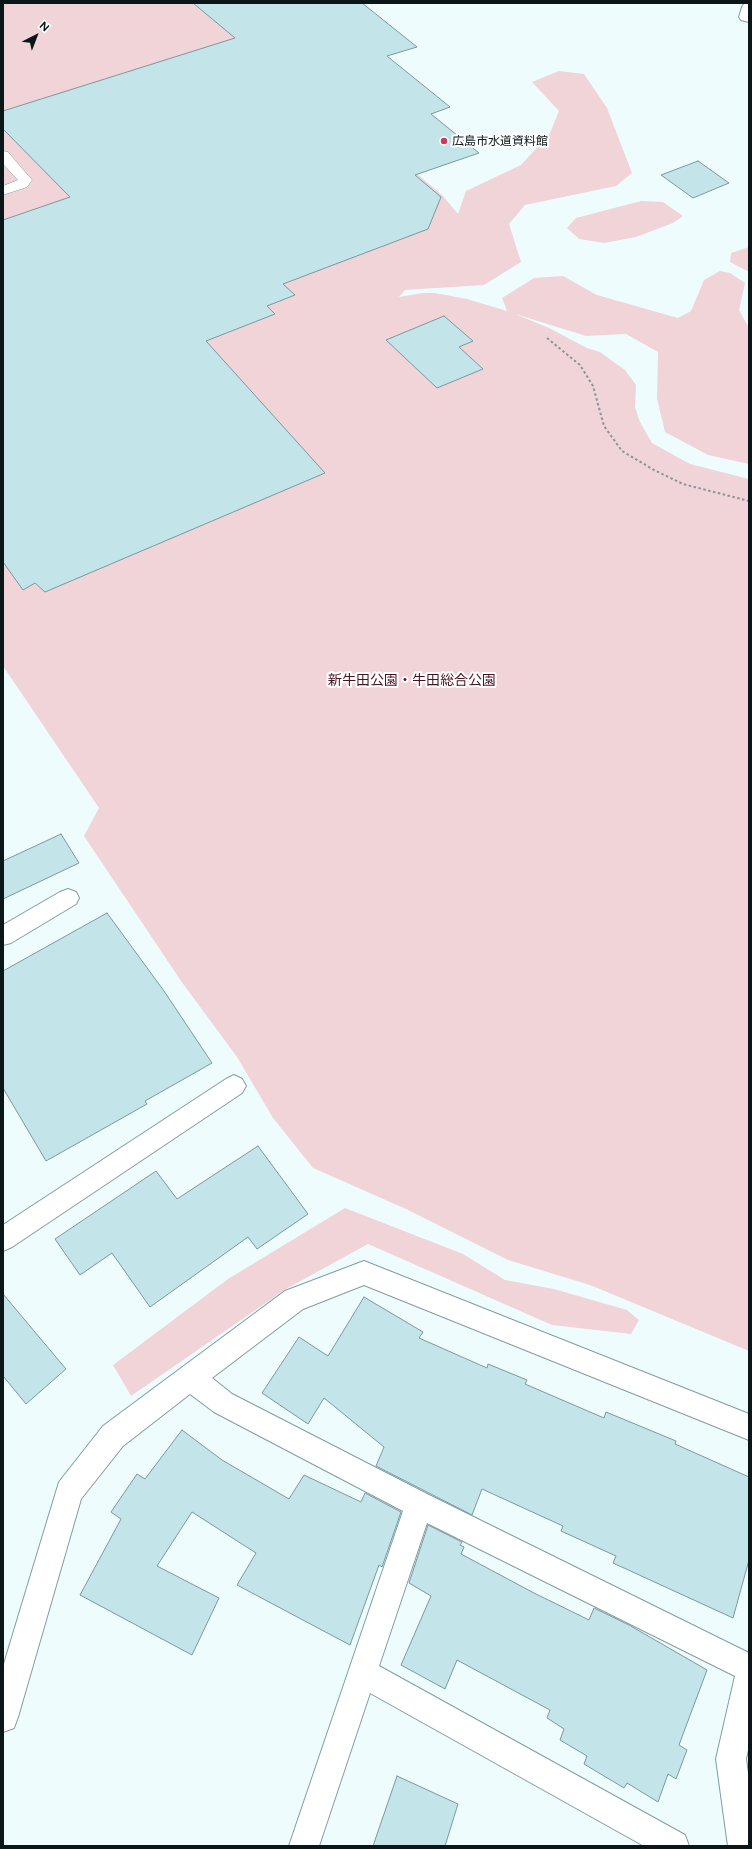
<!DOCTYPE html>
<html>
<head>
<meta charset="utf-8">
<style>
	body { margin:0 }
	#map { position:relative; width:752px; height:1849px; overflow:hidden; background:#effcfe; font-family:Figtree,sans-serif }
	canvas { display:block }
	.frame { position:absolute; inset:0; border:4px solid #0a1618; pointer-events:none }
	.north { position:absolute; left:16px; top:16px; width:40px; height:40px; -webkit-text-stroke:3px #fff; paint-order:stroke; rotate:42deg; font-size:11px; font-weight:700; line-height:16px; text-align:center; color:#0a1618 }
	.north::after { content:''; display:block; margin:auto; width:14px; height:18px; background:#0a1618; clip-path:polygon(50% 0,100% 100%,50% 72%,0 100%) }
</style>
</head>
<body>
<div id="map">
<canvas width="752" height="1849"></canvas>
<div class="frame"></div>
<div class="north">N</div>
</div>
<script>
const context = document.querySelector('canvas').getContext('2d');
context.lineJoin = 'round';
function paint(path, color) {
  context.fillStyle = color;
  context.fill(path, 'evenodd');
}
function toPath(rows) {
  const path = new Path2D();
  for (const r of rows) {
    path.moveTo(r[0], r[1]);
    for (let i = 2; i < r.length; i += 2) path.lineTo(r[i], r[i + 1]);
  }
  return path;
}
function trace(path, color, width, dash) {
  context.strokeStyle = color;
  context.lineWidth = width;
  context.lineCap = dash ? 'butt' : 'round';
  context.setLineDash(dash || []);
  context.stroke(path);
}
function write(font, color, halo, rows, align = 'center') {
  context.font = font + ' Figtree,"Noto Sans JP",sans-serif';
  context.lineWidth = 4;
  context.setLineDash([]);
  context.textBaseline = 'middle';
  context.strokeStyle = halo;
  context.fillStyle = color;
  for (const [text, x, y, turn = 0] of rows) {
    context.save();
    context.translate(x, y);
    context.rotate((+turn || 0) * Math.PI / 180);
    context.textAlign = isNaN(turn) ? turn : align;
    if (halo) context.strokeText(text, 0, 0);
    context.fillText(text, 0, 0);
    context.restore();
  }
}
paint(toPath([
	[3,3,218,3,443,196,458,214,466,191,521,165,550,133,559,111,532,82,559,71,584,74,607,108,632,173,616,186,525,205,509,224,521,262,484,285,405,290,399,297,423,293,435,293,467,299,507,311,502,298,534,278,563,276,597,295,678,318,691,311,704,280,720,271,730,273,745,283,739,310,749,328,749,464,708,455,665,432,657,399,658,352,626,334,586,336,515,314,549,328,587,348,600,352,625,370,636,385,635,407,640,422,652,443,690,464,749,479,749,1351,590,1285,508,1260,406,1209,313,1168,273,1118,237,1057,181,981,84,836,99,808,3,666],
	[641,201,663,202,683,216,673,223,636,237,604,243,579,239,567,228,576,218],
	[749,247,749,272,730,262,731,253],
	[345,1208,463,1254,505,1280,554,1289,627,1310,639,1320,631,1334,552,1325,368,1244,286,1289,131,1396,113,1365,228,1279]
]), '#f1d4d7');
const building = toPath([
	[193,3,362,3,417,47,387,56,450,107,431,114,479,153,415,175,441,197,428,229,283,284,295,295,267,306,275,314,206,341,325,473,45,592,35,583,23,590,3,562,3,220,70,197,3,129,3,111,235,38,193,3],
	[698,161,729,183,693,198,661,175,698,161],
	[444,316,473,341,459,347,483,369,437,388,386,340,444,316],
	[61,834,79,863,3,899,3,861,61,834],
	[107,913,164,991,212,1063,145,1101,147,1104,46,1161,3,1088,3,971,107,913],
	[258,1146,308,1214,257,1249,248,1237,150,1307,112,1253,80,1275,55,1239,156,1171,177,1199,258,1146],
	[3,1294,66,1369,26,1404,3,1376,3,1294],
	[364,1297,423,1332,419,1338,487,1368,488,1364,527,1380,525,1384,604,1418,606,1412,676,1441,675,1444,749,1477,749,1560,733,1618,613,1563,616,1556,561,1531,563,1526,482,1489,472,1515,376,1466,384,1447,324,1398,308,1424,262,1393,299,1337,328,1356,364,1297],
	[182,1430,222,1460,289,1499,304,1475,361,1502,365,1493,401,1512,382,1567,379,1565,350,1645,237,1585,256,1553,192,1512,157,1566,219,1598,192,1655,80,1595,121,1519,111,1512,137,1474,145,1479,182,1430],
	[428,1525,462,1542,460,1545,464,1547,461,1554,534,1593,589,1620,594,1608,629,1625,707,1670,679,1745,687,1750,676,1779,668,1774,658,1802,627,1783,624,1788,584,1764,587,1756,560,1740,564,1729,547,1718,550,1710,457,1660,445,1689,401,1665,431,1596,409,1583,428,1525],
	[397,1776,458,1804,445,1846,373,1846,397,1776]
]);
paint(building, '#c3e4e9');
trace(building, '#7a999e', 1);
const service = toPath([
	[3,151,8,152,32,180,27,187,3,195,3,186,18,180,3,164,3,151]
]);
const minor = toPath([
	[749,3,749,22,741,20,739,17,742,7,744,4,749,3],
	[234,1075,242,1079,246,1086,242,1093,12,1247,3,1251,3,1225,226,1079,234,1075],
	[364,1261,749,1414,749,1440,364,1285,303,1309,212,1378,232,1394,429,1495,749,1653,749,1745,746,1759,749,1780,749,1846,728,1846,716,1759,735,1676,427,1523,379,1666,685,1835,689,1846,644,1846,370,1693,319,1846,289,1846,403,1511,214,1412,190,1394,123,1446,81,1499,18,1717,14,1728,3,1732,3,1667,59,1482,103,1426,285,1291,364,1261]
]);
const tertiary = toPath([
	[68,889,76,892,79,898,76,904,11,943,3,945,3,925,60,892,68,889]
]);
trace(service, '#7f9ea3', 1);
trace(minor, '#7f9ea3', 2);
trace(tertiary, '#7f9ea3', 2);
trace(toPath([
	[547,338,580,365,593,386,604,426,622,451,654,470,683,484,749,501]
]), '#899597', 2, [2.5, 2.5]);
paint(service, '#fff');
paint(minor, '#fff');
paint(tertiary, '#fff');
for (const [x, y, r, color] of [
	[444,141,4,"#c9395f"]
]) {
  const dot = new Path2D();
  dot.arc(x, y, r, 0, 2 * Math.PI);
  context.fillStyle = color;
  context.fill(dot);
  trace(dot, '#fff', 1.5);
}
write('12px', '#0a1618', '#fff', [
	["広島市水道資料館",452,141]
], 'left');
write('14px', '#491320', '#fff', [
	["新牛田公園・牛田総合公園",412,681]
]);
</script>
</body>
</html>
